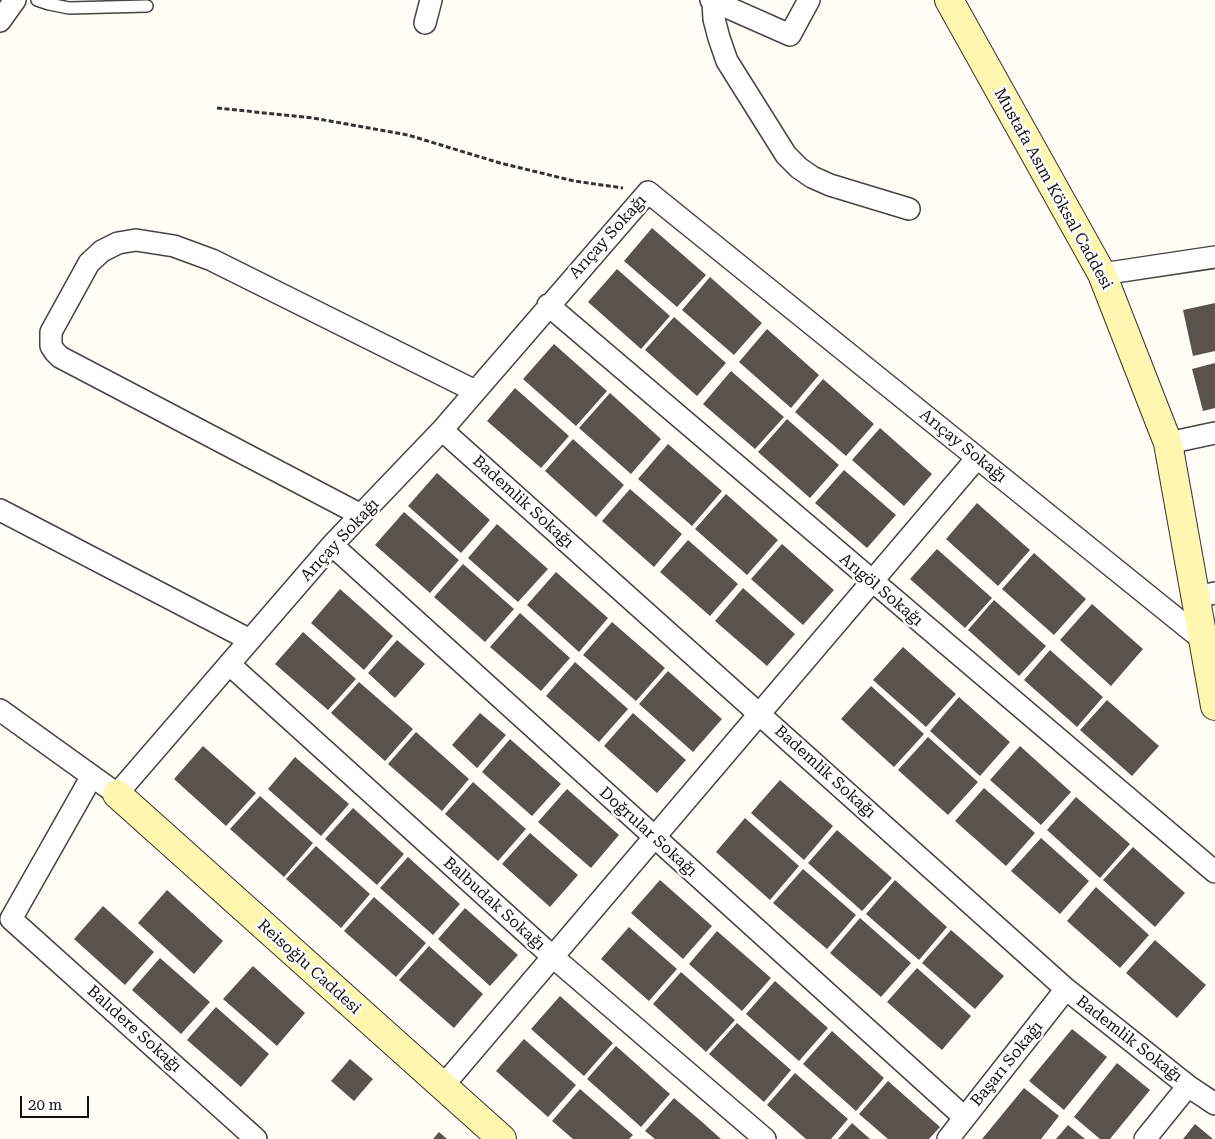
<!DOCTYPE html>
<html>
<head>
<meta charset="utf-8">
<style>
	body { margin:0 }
	#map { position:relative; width:1215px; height:1139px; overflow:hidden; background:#fffdf5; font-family:"Roboto Serif",serif }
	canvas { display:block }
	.scale { position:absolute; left:20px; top:1096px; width:69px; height:22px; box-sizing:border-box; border:2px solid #111; border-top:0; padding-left:6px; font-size:15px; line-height:18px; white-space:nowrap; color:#111; -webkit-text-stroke:4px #fff; paint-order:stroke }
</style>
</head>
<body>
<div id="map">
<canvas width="1215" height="1139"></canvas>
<div class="scale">20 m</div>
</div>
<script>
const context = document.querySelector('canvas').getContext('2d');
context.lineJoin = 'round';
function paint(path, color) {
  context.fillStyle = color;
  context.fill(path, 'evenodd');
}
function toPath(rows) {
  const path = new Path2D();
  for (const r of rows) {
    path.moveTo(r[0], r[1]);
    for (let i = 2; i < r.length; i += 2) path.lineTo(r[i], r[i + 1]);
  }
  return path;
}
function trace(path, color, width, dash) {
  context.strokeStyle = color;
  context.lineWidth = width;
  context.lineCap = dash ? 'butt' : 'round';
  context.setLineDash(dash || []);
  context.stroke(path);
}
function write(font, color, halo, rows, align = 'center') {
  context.font = font + ' "Roboto Serif",serif';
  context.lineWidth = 5;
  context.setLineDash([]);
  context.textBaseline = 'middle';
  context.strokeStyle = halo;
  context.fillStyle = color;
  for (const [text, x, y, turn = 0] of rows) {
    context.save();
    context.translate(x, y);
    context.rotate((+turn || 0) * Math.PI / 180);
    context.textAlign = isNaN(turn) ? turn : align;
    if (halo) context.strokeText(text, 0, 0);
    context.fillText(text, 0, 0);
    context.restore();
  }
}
paint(toPath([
	[652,228,706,275,677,307,624,261],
	[617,269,670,316,641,349,588,302],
	[710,277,762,323,734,355,682,310],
	[1215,303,1215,351,1193,356,1183,310],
	[674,317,726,363,697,396,645,350],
	[767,329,819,375,791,408,739,362],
	[554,344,607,391,576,426,523,379],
	[1215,363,1215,408,1203,411,1192,369],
	[731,371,784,417,755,449,703,404],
	[823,379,874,424,846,456,795,412],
	[515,388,569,436,541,468,487,421],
	[610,393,661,439,631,474,579,428],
	[787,419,839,465,810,498,758,452],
	[880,428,932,474,904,506,852,460],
	[573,439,624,485,596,517,545,471],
	[668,444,722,491,692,526,638,479],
	[844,470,896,515,867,548,815,503],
	[437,473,490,520,461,553,408,506],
	[630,489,682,534,654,567,602,521],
	[726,494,778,540,747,575,695,529],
	[977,503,1030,550,998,586,946,539],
	[404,512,459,560,430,593,375,545],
	[497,524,548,569,518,602,468,558],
	[688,540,738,584,710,616,660,572],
	[782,544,834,590,803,625,751,579],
	[937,549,992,598,965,628,910,579],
	[1034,553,1086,599,1054,635,1002,589],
	[463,564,514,609,485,642,434,597],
	[556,572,608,618,579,652,527,605],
	[743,588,795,634,767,666,715,621],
	[340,589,393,636,364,670,311,623],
	[994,600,1046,646,1019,676,968,630],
	[1092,604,1143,649,1111,686,1060,640],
	[520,613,570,658,541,691,490,647],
	[612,622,665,668,636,701,583,655],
	[303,632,356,679,328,710,275,664],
	[397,640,425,664,395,698,368,673],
	[903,647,956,694,926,727,873,680],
	[1050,650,1103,697,1077,727,1024,680],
	[575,662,628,709,599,742,546,696],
	[668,671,722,719,693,752,639,704],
	[359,682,413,729,385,761,331,713],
	[871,686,924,734,894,767,841,719],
	[959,697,1010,742,980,776,930,731],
	[1107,700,1159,746,1132,776,1080,730],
	[480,713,506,735,477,768,452,745],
	[633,713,686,760,657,793,604,746],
	[416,732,469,779,442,811,388,764],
	[928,737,978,782,948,815,898,770],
	[510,739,561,784,532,816,482,772],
	[203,746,256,793,226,826,174,779],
	[1020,746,1071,792,1041,825,990,780],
	[295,757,349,804,321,836,268,789],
	[780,780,833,826,804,860,751,813],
	[473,782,526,829,498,861,445,814],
	[984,788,1035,833,1006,866,955,821],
	[567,789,619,835,591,868,538,822],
	[260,796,313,843,284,877,230,829],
	[1076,797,1130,844,1100,878,1047,830],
	[353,808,404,854,377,885,325,839],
	[745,818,799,866,770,900,716,852],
	[837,830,892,878,862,911,808,863],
	[530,833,578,875,550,907,502,864],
	[1041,838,1089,881,1060,914,1011,871],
	[316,846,370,894,341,928,286,879],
	[1133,847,1185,893,1155,927,1103,880],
	[408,857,460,904,433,935,380,888],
	[803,869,856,915,827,949,773,903],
	[660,880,712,926,683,959,631,913],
	[895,880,947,927,919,960,866,914],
	[1096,887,1149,935,1120,968,1067,921],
	[167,890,223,941,194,974,138,923],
	[374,897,426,943,396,977,344,931],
	[103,906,154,952,125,985,74,939],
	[465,908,518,955,490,986,438,939],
	[860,918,911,963,881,997,830,953],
	[629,927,677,969,649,1001,601,959],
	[951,930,1004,976,975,1009,922,963],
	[717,931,771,978,742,1011,689,964],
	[1155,940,1206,985,1177,1018,1126,973],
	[429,946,483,994,454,1028,399,980],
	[160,958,210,1002,181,1034,132,990],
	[253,966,305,1013,277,1046,223,999],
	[917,968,971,1016,942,1050,887,1002],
	[681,972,735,1020,706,1052,653,1004],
	[775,981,828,1028,799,1061,746,1014],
	[560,996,613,1043,584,1076,531,1029],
	[216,1007,269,1054,241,1087,187,1040],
	[737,1023,791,1070,764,1102,709,1054],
	[1072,1029,1107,1057,1064,1110,1029,1081],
	[832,1031,884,1078,856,1111,803,1064],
	[524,1039,576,1085,548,1117,496,1071],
	[616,1046,670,1094,641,1127,587,1079],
	[350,1059,373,1079,354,1101,331,1081],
	[1117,1063,1150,1090,1110,1139,1100,1139,1074,1117],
	[795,1073,848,1119,831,1139,806,1139,767,1105],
	[888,1081,940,1127,929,1139,888,1139,859,1114],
	[1024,1088,1059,1116,1041,1139,982,1139],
	[580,1089,633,1135,629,1139,573,1139,552,1121],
	[674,1098,701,1121,721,1139,655,1139,645,1131],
	[852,1123,870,1139,838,1139],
	[1195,1124,1213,1139,1183,1139],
	[1068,1125,1085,1139,1056,1139],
	[439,1132,447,1139,433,1139]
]), '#5a524d');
const lane = toPath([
	[37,0,49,4,69,8,147,6]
]);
const street = toPath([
	[711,0,713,1,714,19,719,38,727,61,786,155,799,168,812,177,830,185,909,209],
	[713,1,790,35,809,0],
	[0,21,15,0],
	[425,23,431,0],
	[1102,274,1215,257],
	[548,305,1215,872],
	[442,430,1066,989,1188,1086,1215,1104],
	[1168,443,1215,433],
	[0,510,250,640],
	[361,515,60,357,55,352,51,346,51,332,89,263,102,251,118,243,136,240,174,246,212,260,475,391],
	[332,545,964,1117],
	[1195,597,1215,593],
	[229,664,553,957,765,1139],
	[0,710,117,794,332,545,442,430,648,192,1203,640],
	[11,919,256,1139],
	[11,919,92,776],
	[442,1087,977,458],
	[948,1139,1066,989],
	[1145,1139,1188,1086]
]);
const secondary = toPath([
	[949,0,1102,274,1168,443,1215,706],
	[117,794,502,1139]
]);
trace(lane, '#444', 14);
trace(street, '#444', 24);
trace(secondary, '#333', 30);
trace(toPath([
	[217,108,313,118,408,135,500,163,574,181,623,188]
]), '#333', 3, [5, 2.5]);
trace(lane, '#fff', 11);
trace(street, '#fff', 21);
trace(secondary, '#fff6b0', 28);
write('16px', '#111', '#fff', [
	["Mustafa Asım Köksal Caddesi",1053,189,61],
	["Arıçay Sokağı",608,237,-48],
	["Arıçay Sokağı",963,446,39],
	["Bademlik Sokağı",523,502,42],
	["Arıçay Sokağı",340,540,-47],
	["Arıgöl Sokağı",881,590,40],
	["Bademlik Sokağı",825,772,42],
	["Doğrular Sokağı",648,832,42],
	["Balbudak Sokağı",494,904,42],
	["Reisoğlu Caddesi",309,967,42],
	["Balıdere Sokağı",134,1029,42],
	["Bademlik Sokağı",1129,1039,38],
	["Başarı Sokağı",1007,1064,-51]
]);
</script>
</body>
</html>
